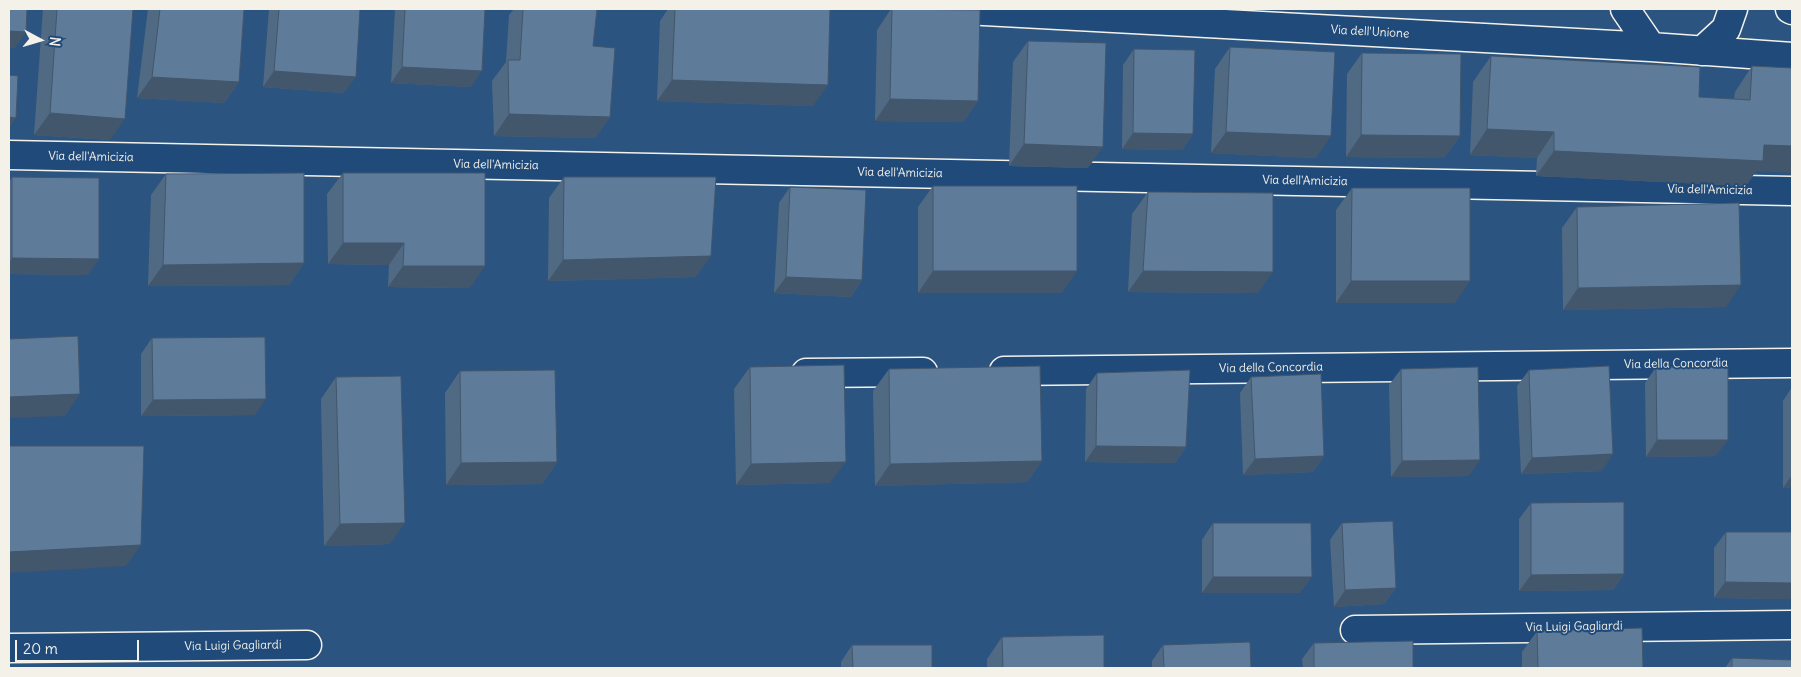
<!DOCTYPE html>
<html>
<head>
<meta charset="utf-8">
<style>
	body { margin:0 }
	#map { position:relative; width:1801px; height:677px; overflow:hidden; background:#2c5481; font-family:Delius,sans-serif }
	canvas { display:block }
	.frame { position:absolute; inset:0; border:10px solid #f4f1e8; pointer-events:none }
	.north { position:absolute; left:15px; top:15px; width:50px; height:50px; -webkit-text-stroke:4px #1f4a7a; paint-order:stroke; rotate:96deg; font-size:14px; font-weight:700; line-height:20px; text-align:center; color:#f4f1e8 }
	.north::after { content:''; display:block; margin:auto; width:18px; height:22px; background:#f4f1e8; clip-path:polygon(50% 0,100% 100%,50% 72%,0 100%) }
	.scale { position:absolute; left:15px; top:640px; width:124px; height:22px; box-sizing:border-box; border:2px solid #f4f1e8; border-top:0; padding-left:6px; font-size:15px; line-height:18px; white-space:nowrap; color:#f4f1e8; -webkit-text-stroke:4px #1f4a7a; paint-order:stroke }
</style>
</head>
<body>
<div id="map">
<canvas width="1801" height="677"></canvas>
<div class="frame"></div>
<div class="north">N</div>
<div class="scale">20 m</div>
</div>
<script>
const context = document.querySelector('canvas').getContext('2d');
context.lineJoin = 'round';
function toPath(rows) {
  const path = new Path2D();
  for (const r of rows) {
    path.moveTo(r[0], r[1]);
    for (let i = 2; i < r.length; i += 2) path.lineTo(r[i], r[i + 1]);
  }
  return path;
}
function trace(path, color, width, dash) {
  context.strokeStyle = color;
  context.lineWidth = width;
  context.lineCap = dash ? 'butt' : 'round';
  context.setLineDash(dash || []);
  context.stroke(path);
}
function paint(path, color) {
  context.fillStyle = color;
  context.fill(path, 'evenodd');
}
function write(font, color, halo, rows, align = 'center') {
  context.font = font + ' Delius,sans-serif';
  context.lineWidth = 4;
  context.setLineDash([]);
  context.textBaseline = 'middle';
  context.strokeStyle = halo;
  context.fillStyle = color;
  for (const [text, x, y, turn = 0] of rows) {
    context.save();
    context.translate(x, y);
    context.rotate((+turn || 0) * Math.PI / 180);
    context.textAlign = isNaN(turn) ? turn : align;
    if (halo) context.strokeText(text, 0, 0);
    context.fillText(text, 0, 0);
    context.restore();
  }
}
const street = toPath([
	[947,9,1651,47,1792,57],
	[1625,9,1651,47],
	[1790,9,1792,10],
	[1702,51,1726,29,1733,9],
	[9,155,1792,191],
	[1004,371,1792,363],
	[806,373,923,372],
	[1355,630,1792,625],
	[9,648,307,645]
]);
trace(street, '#f4f1e8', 31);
trace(street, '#1f4a7a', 28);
paint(toPath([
	[43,9,133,9,110,140,34,135],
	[148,9,244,9,239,82,224,103,137,98],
	[269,9,360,9,344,93,263,87],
	[395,9,485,9,471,87,391,83],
	[514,9,597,9,593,46,610,117,595,138,494,136,492,81,506,62,509,15],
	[668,9,830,9,813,106,657,101,660,21],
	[891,9,978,101,963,122,875,121,877,30],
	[1028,41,1088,168,1009,166,1013,62],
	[1230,47,1316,158,1211,153,1215,69],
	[1134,49,1193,134,1182,150,1122,149,1123,65],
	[1362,53,1460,136,1444,158,1346,157,1347,74],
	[1491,56,1699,97,1734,99,1735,92,1752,66,1756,171,1746,186,1536,176,1537,158,1470,155,1473,82],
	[343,173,470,288,388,287,389,265,328,264,327,194],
	[166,174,304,263,289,285,148,286,151,195],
	[12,177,88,275,9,274,9,182],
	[564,177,696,277,548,281,549,198],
	[933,186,1062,293,918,293,918,207],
	[790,187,862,280,851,297,774,293,779,203],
	[1352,188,1455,303,1336,303,1336,210],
	[1148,192,1258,293,1128,292,1132,214],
	[1577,207,1726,307,1563,310,1562,228],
	[152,338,255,415,141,416,141,354],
	[750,367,830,483,736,485,734,389],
	[1656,367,1716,456,1646,457,1645,383],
	[889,369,1042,461,1027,482,875,486,873,391],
	[1401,369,1469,476,1391,477,1389,385],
	[1529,370,1602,471,1521,474,1517,386],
	[460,371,557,462,542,484,446,485,445,393],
	[1097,373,1186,447,1175,463,1085,462,1086,389],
	[336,377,390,544,324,546,321,399],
	[1251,377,1324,456,1313,472,1243,475,1240,393],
	[1792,387,1792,487,1783,488,1783,401],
	[1531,503,1624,574,1613,590,1519,591,1519,519],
	[1213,523,1300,593,1202,593,1202,540],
	[1342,523,1396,588,1384,604,1334,607,1330,540],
	[1726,532,1792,532,1792,599,1714,598,1714,548],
	[1537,631,1643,668,1522,668,1522,652],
	[1002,637,1104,668,987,668,987,659],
	[1314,643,1413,668,1303,668,1302,659],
	[852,645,932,668,841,668,841,662],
	[1163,645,1251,668,1152,668,1152,661],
	[1732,658,1792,668,1725,668]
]), '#516a84');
paint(toPath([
	[9,31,26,32,15,48,9,48],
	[402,67,482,71,471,87,391,83],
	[274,71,356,77,344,93,263,87],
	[152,77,239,82,224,103,137,98],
	[672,80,828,85,813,106,657,101],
	[890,99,978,101,963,122,875,121],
	[50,113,125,119,110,140,34,135],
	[509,114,610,117,595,138,494,136],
	[9,117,16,118,9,128],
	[1487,129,1554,132,1537,158,1470,155],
	[1226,132,1331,136,1316,158,1211,153],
	[1133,133,1193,134,1182,150,1122,149],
	[1361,135,1460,136,1444,158,1346,157],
	[1024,144,1103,147,1088,168,1009,166],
	[1764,145,1792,146,1792,173,1756,171,1746,186,1536,176,1554,151],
	[343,243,404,243,389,265,328,264],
	[711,256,696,277,548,281,563,260],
	[12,258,99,259,88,275,9,274,9,262],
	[304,263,289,285,148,286,163,265],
	[403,266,485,266,470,288,388,287],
	[933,271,1077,271,1062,293,918,293],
	[1143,271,1273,272,1258,293,1128,292],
	[786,277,862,280,851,297,774,293],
	[1351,281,1470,281,1455,303,1336,303],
	[1741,285,1726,307,1563,310,1578,288],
	[80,394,65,416,9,418,9,397],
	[266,399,255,415,141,416,153,400],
	[1657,440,1728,440,1716,456,1646,457],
	[1096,446,1186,447,1175,463,1085,462],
	[1613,454,1602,471,1521,474,1532,458],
	[1324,456,1313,472,1243,475,1255,459],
	[1480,460,1469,476,1391,477,1402,461],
	[1042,461,1027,482,875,486,890,464],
	[557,462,542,484,446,485,461,463],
	[846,462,830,483,736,485,751,464],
	[1792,475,1792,487,1783,488],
	[405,523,390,544,324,546,340,524],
	[141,545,126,566,9,573,9,552],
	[1624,574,1613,590,1519,591,1531,575],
	[1213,577,1312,577,1300,593,1202,593],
	[1725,582,1792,583,1792,599,1714,598],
	[1396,588,1384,604,1334,607,1345,590]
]), '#42566c');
const building = toPath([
	[9,9,27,9,26,32,9,31,9,9],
	[57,9,133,9,125,119,50,113,57,9],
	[160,9,244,9,239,82,152,77,160,9],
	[279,9,360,9,356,77,274,71,279,9],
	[405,9,485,9,482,71,402,67,405,9],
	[523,9,597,9,593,46,615,48,610,117,509,114,508,60,520,60,523,9],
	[675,9,830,9,828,85,672,80,675,9],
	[892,9,980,10,978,101,890,99,892,9],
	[1028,41,1106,43,1103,147,1024,144,1028,41],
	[1230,47,1335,52,1331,136,1226,132,1230,47],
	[1134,49,1195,50,1193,134,1133,133,1134,49],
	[1362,53,1461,54,1460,136,1361,135,1362,53],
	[1491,56,1700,67,1699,97,1750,100,1752,66,1792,68,1792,146,1764,145,1763,161,1554,151,1554,132,1487,129,1491,56],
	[9,75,18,76,16,118,9,117,9,75],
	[304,173,304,263,163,265,166,174,304,173],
	[343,173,485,173,485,266,403,266,404,243,343,243,343,173],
	[12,177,99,178,99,259,12,258,12,177],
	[564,177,716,177,711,256,563,260,564,177],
	[933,186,1077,186,1077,271,933,271,933,186],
	[790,187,866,190,862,280,786,277,790,187],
	[1352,188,1470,188,1470,281,1351,281,1352,188],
	[1148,192,1273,193,1273,272,1143,271,1148,192],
	[1739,203,1741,285,1578,288,1577,207,1739,203],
	[78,336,80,394,9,397,9,339,78,336],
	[265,337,266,399,153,400,152,338,265,337],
	[844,365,846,462,751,464,750,367,844,365],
	[1040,366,1042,461,890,464,889,369,1040,366],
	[1609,366,1613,454,1532,458,1529,370,1609,366],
	[1478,367,1480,460,1402,461,1401,369,1478,367],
	[1656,367,1728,367,1728,440,1657,440,1656,367],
	[555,370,557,462,461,463,460,371,555,370],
	[1190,370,1186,447,1096,446,1097,373,1190,370],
	[1321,374,1324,456,1255,459,1251,377,1321,374],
	[401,376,405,523,340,524,336,377,401,376],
	[9,446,144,446,141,545,9,552,9,446],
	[1624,502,1624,574,1531,575,1531,503,1624,502],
	[1393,521,1396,588,1345,590,1342,523,1393,521],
	[1213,523,1311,523,1312,577,1213,577,1213,523],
	[1726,532,1792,532,1792,583,1725,582,1726,532],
	[1642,628,1643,668,1538,668,1537,631,1642,628],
	[1104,635,1104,668,1003,668,1002,637,1104,635],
	[1413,641,1413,668,1314,668,1314,643,1413,641],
	[1250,642,1251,668,1164,668,1163,645,1250,642],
	[852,645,932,645,932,668,853,668,852,645],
	[1732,658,1792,660,1792,668,1732,668,1732,658]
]);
paint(building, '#5e7b9a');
trace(building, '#42566c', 1);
write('12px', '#f4f1e8', '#1f4a7a', [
	["Via dell'Unione",1370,32,3],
	["Via dell'Amicizia",91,157,1],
	["Via dell'Amicizia",496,165,1],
	["Via dell'Amicizia",900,173,1],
	["Via dell'Amicizia",1305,181,1],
	["Via dell'Amicizia",1710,190,1],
	["Via della Concordia",1676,364,-1],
	["Via della Concordia",1271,368,-1],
	["Via Luigi Gagliardi",1574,627,-1],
	["Via Luigi Gagliardi",233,646,-1]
]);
</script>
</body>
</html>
